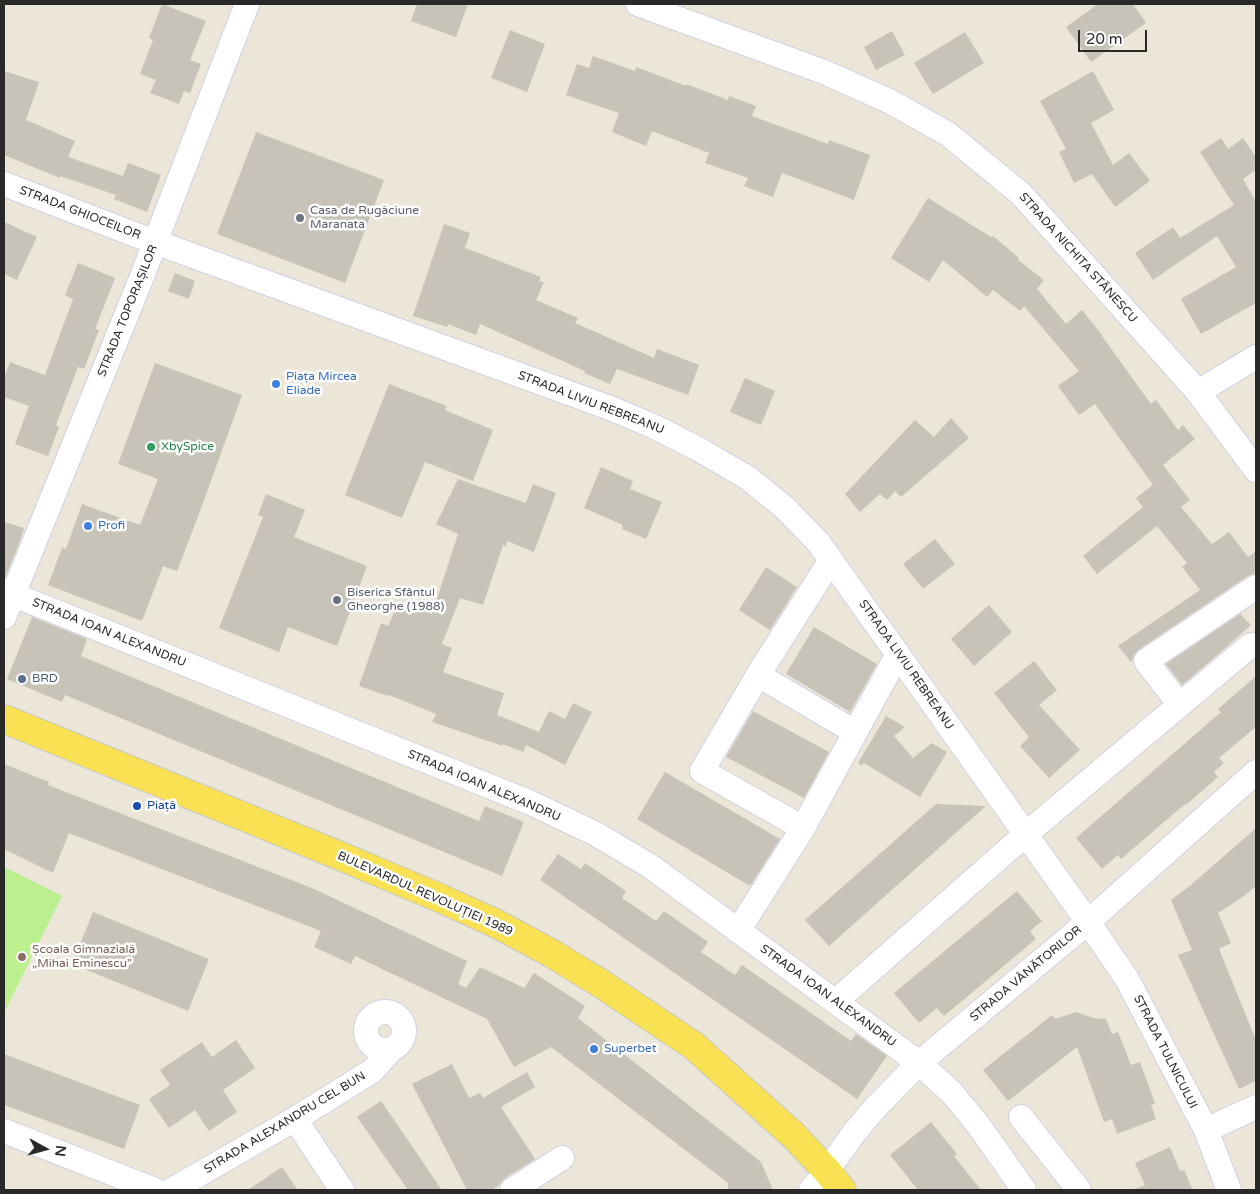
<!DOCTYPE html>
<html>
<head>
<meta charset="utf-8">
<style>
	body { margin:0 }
	#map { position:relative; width:1260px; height:1194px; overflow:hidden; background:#ece6d9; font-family:"Varela Round",sans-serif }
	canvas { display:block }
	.frame { position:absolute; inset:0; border:5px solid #292929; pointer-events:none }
	.north { position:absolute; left:20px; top:1124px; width:50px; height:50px; -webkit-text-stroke:4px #fff; paint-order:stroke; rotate:97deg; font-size:14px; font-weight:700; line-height:20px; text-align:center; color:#292929 }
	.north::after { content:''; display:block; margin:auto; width:18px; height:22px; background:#292929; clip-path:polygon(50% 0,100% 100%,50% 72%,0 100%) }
	.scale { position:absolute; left:1078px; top:30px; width:69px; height:22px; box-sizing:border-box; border:2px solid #292929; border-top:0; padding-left:6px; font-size:15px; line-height:18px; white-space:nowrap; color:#292929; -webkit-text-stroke:4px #fff; paint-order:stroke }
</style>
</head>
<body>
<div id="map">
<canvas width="1260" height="1194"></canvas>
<div class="frame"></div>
<div class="north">N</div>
<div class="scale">20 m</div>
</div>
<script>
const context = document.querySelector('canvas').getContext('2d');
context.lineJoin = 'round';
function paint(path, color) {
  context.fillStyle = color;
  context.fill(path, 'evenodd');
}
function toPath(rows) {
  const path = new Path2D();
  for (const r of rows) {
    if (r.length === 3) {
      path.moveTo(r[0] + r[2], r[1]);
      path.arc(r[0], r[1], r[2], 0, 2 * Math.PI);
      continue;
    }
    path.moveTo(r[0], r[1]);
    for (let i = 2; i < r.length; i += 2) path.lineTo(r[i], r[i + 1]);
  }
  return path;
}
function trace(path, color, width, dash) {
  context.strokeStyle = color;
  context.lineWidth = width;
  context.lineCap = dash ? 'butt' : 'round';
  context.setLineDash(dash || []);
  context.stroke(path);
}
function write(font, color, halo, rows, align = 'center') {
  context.font = font + ' "Varela Round",sans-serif';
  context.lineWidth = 5;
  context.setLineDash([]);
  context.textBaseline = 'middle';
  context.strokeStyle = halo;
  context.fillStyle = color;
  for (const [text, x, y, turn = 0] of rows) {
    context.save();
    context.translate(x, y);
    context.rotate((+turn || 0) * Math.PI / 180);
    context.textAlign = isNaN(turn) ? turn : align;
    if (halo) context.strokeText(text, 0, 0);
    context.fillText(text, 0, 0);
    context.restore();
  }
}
paint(toPath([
	[6,868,62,896,4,1013,4,872]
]), '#bcef8d');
paint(toPath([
	[162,4,206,21,190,60,201,64,190,93,184,91,179,104,150,93,156,80,140,74,153,40,149,38],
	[417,4,468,4,456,37,411,21],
	[1098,4,1133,4,1146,23,1091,62,1066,27],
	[510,30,545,44,527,92,491,78],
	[892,31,905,55,876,70,864,47],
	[965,32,984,63,933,94,914,63],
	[593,56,635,71,636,67,686,86,686,84,728,100,729,96,756,106,752,116,828,144,829,140,870,155,854,200,782,173,773,197,744,186,748,178,705,163,709,153,652,131,646,146,612,132,619,113,566,95,577,64,589,68],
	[4,71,39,82,26,120,75,141,68,157,123,176,128,163,161,175,147,212,114,199,116,195,60,176,60,178,4,155],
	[1093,71,1114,110,1091,123,1113,165,1129,153,1150,181,1115,207,1092,174,1074,183,1059,152,1066,149,1040,101],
	[256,132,384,180,345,283,217,234],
	[1221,138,1228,149,1243,138,1256,157,1256,170,1243,179,1256,202,1256,303,1201,334,1181,299,1236,267,1217,236,1153,280,1135,253,1173,227,1180,238,1234,205,1200,152],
	[928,198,991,237,993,236,1019,258,1018,260,1044,280,1037,289,1066,324,1082,310,1102,335,1102,336,1151,404,1156,400,1178,430,1183,425,1195,439,1163,465,1190,500,1181,507,1212,544,1229,532,1248,557,1256,551,1256,573,1248,576,1138,650,1134,655,1131,662,1118,646,1200,590,1182,567,1187,563,1157,526,1097,574,1083,556,1143,507,1136,498,1153,485,1095,404,1079,415,1058,386,1079,371,1024,306,1020,311,993,290,987,297,943,260,929,282,891,258],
	[4,222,37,237,17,280,4,274],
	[444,224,470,233,465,248,541,277,539,281,544,282,536,300,578,318,575,323,654,358,657,349,699,365,688,395,617,369,610,384,584,373,585,371,480,324,476,335,448,324,447,327,413,316],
	[78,263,115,278,95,329,99,330,84,369,78,367,56,425,59,427,48,456,15,444,29,406,4,397,4,378,10,362,45,375,73,299,65,295],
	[175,273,195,281,189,299,168,291],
	[155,363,242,395,199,514,177,571,163,566,142,621,48,585,62,548,66,549,82,504,140,525,158,479,118,464],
	[745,378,775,391,761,425,730,412],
	[389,384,447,406,445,410,493,430,473,481,425,462,402,518,345,495],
	[951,418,969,438,901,497,895,491,887,500,880,494,860,512,845,494,915,420,934,437],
	[601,467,633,481,630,489,662,502,646,539,622,529,623,525,584,508],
	[458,479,526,503,533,484,556,493,534,552,507,541,506,546,503,545,483,605,460,598,442,644,452,648,443,672,504,693,497,715,539,732,549,711,565,719,573,703,592,712,565,765,526,745,523,752,503,744,503,746,432,722,436,714,389,695,388,696,359,686,381,623,388,626,399,602,432,614,458,534,436,524],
	[266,494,305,510,294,537,367,566,337,646,288,627,279,652,219,628,263,517,258,515],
	[4,522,24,528,20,541,5,578,4,578],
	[935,539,955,564,923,589,903,564],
	[766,567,797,587,770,630,739,610],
	[989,605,1012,632,974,666,951,639],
	[1240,614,1251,625,1223,650,1182,685,1166,664],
	[32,617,87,639,81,656,479,821,485,806,524,822,502,876,65,695,62,702,7,679],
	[814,627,877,664,850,712,786,674],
	[1034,661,1057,690,1039,705,1080,750,1049,778,1020,746,1029,737,994,693],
	[1256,676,1256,727,1219,758,1224,763,1214,772,1218,777,1186,805,1185,804,1121,859,1118,855,1102,869,1076,838,1221,712,1218,709],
	[753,711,829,752,804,798,726,757],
	[886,716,905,727,894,736,913,758,932,743,947,752,920,797,864,763,861,766,858,763],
	[4,764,49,782,48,785,312,888,467,961,458,984,466,988,480,967,524,988,534,973,585,1006,578,1018,761,1162,773,1190,728,1190,728,1183,551,1047,514,1067,487,1019,355,956,351,964,314,947,321,931,69,833,53,873,4,849],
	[665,772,780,839,750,886,637,819],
	[936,804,986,806,829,946,805,920],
	[1256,828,1256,886,1244,896,1218,913,1231,943,1219,949,1256,1040,1256,1081,1239,1089,1178,955,1192,950,1171,900,1191,885],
	[558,854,581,869,585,863,626,891,622,898,656,921,664,911,708,942,701,952,735,975,742,965,851,1041,856,1034,887,1056,857,1099,540,880],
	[1017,891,1042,921,1030,931,1036,939,944,1016,937,1008,919,1023,894,993],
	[93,912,209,959,188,1011,72,964],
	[1076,1012,1093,1018,1106,1019,1112,1034,1118,1032,1131,1065,1140,1062,1155,1103,1151,1105,1156,1119,1117,1134,1112,1119,1104,1122,1077,1047,1008,1101,983,1070,1052,1015,1055,1019],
	[236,1040,255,1068,223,1090,237,1112,209,1131,195,1110,169,1128,149,1099,170,1085,160,1070,202,1042,212,1057],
	[4,1054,140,1105,124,1149,4,1105],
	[452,1064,469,1098,480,1093,483,1098,527,1072,535,1087,501,1107,535,1159,505,1178,499,1185,492,1190,467,1190,412,1084],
	[381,1101,442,1190,408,1190,357,1117],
	[931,1122,957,1154,954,1156,981,1190,918,1190,890,1155],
	[1170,1147,1180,1171,1184,1170,1193,1190,1135,1190,1135,1189,1145,1185,1135,1163],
	[282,1167,298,1190,248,1190]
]), '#c7c3b9');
const minor = toPath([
	[638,4,824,72,889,101,948,134,1021,194,1198,392,1256,470],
	[4,184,136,235,610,408,655,427,700,450,748,478,785,508,818,542,1088,922,1127,979,1206,1130,1229,1190],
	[1198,392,1256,357],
	[4,591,531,803,596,834,650,866,919,1063,952,1093,979,1126,1024,1190],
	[4,617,141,279,247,4],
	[758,675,855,732],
	[1180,705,1146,661,1256,587],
	[803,828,702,771,758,675,831,560],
	[738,931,803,828,898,654],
	[836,1001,1026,834,1251,645],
	[385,1031,19],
	[1021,1117,1079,1190],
	[295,1119,342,1190],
	[1206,1130,1256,1107],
	[4,1131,155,1190],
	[172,1190,295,1119,372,1071,392,1049],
	[512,1190,562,1158],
	[811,1190,827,1171,854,1133,874,1109,919,1063,1088,922,1256,772]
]);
const major = toPath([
	[4,719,338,855,442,899,495,923,551,953,600,983,694,1046,793,1135,827,1171,842,1190]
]);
trace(minor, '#cfd1e3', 26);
trace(major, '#c7c7c7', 30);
trace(minor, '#fff', 24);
trace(major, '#f8e152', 28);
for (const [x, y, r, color] of [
	[300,218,5,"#6b7280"],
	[276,384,5,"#3f7fe0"],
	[151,447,5,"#2e9e5b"],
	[88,526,5,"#3f7fe0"],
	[337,600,5,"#6b7280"],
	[22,679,5,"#5c6f8a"],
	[137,806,5,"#1a4fb4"],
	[22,957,5,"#8d6e63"],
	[594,1049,5,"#3f7fe0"]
]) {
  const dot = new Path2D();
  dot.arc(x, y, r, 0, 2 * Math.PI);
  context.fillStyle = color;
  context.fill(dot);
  trace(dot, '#fff', 2);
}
write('12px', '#5b616d', '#fff', [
	["Casa de Rugăciune",310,211],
	["Maranata",310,225],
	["Biserica Sfântul",347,593],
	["Gheorghe (1988)",347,607]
], 'left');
write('12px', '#292929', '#fff', [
	["STRADA GHIOCEILOR",80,213,21],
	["STRADA NICHITA STĂNESCU",1078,258,48],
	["STRADA TOPORAȘILOR",128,311,-68],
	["STRADA LIVIU REBREANU",591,403,21],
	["STRADA IOAN ALEXANDRU",109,633,22],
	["STRADA LIVIU REBREANU",906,665,55],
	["STRADA IOAN ALEXANDRU",484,786,23],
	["BULEVARDUL REVOLUȚIEI 1989",425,894,24],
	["STRADA VÂNĂTORILOR",1026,974,-40],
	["STRADA IOAN ALEXANDRU",828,996,36],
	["STRADA TULNICULUI",1165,1052,63],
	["STRADA ALEXANDRU CEL BUN",285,1123,-31]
]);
write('12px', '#366cbe', '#fff', [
	["Piața Mircea",286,377],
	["Eliade",286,391],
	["Profi",98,526],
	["Superbet",604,1049]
], 'left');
write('12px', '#27864d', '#fff', [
	["XbySpice",161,447]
], 'left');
write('12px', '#4e5e75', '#fff', [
	["BRD",32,679]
], 'left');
write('12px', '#164399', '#fff', [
	["Piață",147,806]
], 'left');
write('12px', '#785e54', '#fff', [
	["Școala Gimnazială",32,950],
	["„Mihai Eminescu”",32,964]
], 'left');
</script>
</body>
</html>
